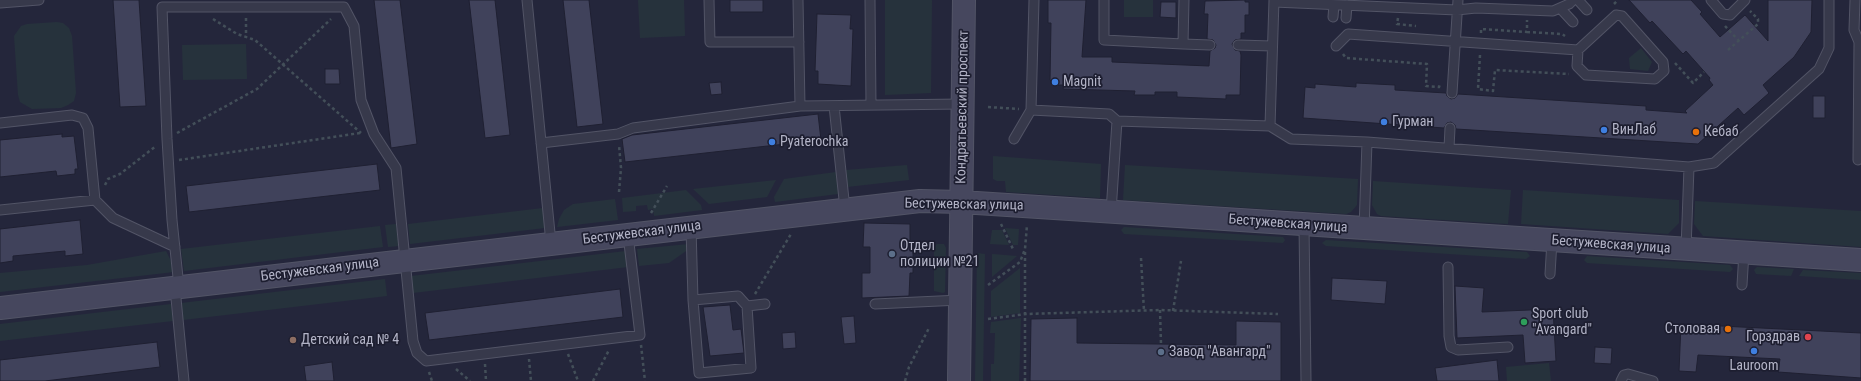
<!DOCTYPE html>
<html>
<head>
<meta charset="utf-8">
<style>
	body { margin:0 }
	canvas { display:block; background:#24263b }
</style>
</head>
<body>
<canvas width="1861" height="381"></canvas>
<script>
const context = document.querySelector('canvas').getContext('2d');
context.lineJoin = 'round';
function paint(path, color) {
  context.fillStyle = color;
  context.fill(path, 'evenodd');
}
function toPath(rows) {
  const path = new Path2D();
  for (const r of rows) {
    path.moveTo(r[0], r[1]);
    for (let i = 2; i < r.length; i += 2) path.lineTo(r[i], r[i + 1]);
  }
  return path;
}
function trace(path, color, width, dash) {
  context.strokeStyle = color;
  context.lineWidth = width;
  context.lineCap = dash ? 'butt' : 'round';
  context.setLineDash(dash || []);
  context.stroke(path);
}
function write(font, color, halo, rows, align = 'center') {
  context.font = font + ' "Roboto Condensed",sans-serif';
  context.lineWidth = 3.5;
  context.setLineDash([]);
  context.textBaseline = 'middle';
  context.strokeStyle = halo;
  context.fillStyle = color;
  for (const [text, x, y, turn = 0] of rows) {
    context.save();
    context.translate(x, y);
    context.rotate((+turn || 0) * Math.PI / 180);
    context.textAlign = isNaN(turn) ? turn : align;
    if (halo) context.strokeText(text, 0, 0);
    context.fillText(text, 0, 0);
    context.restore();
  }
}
paint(toPath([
	[638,0,684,0,685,36,640,38],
	[885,0,932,0,931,93,885,95],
	[1124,0,1153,0,1153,17,1124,17],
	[57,22,63,23,69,28,72,36,76,93,74,101,68,105,61,108,32,109,20,102,18,95,14,36,21,26,27,24],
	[246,44,247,79,183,80,182,45],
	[1641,48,1652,62,1648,71,1630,69,1629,58],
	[993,156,1101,164,1100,198,1006,192,1005,181,997,181,993,179],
	[907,165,909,180,847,187,846,170],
	[1125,165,1358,179,1357,205,1351,212,1346,214,1123,200],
	[836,172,838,194,775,202,774,197,784,179],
	[776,180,767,197,709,204,693,189],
	[1373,181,1511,190,1508,224,1381,216,1377,214,1372,205],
	[686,190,701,205,702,210,654,216,653,209,648,210,647,205,636,206,636,211,623,212,622,198],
	[1523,190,1679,200,1679,223,1668,234,1521,224],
	[615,199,618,220,557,227,559,219,564,210,573,204],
	[1695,201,1861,211,1861,247,1703,236,1694,224],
	[543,208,545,228,410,244,408,224],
	[396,224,399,246,388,247,385,225],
	[380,226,383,247,184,271,181,249],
	[1124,227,1283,237,1285,240,1283,243,1124,234,1121,230],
	[1005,228,1019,229,1018,245,1013,245],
	[992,230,1002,230,1009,245,990,244],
	[1326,240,1527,252,1530,256,1526,259,1326,246,1322,243],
	[689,244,689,249,669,263,639,266,637,249],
	[937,244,944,244,946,248,945,292,943,293,934,291,934,247],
	[166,251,173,265,174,272,0,292,0,273,87,265],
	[626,251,628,267,413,293,411,276],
	[977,253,985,254,983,381,975,381],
	[992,254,1017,256,992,277],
	[1587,256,1730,265,1733,269,1730,272,1587,263,1584,260],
	[1757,267,1794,269,1791,276,1756,274,1754,270],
	[1020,268,1020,313,991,317,991,291],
	[1803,270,1861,273,1861,280,1799,276],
	[385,279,387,296,183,320,181,303],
	[171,304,173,321,0,341,0,324],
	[1021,318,1019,381,991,381,991,364,994,364,995,333,990,333,991,322],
	[1549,363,1551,381,1507,381,1506,367]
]), '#26323c');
const building = toPath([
	[113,0,139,0,146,106,120,107,113,0],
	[374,0,400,0,417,144,391,148,374,0],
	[469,0,495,0,510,135,485,138,469,0],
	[563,0,589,0,603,124,577,127,563,0],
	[730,0,763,0,763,12,730,12,730,0],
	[1048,0,1086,0,1082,57,1112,57,1112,62,1209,66,1210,51,1215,48,1216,45,1213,40,1207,39,1208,14,1204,14,1205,1,1245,0,1245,2,1249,2,1249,15,1245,15,1245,33,1241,33,1241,39,1235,40,1232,44,1235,50,1240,51,1241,55,1240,95,1226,95,1226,99,1177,97,1177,92,1155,92,1155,95,1134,95,1135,91,1063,89,1064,85,1055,85,1050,80,1051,23,1048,23,1048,0],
	[1629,0,1691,0,1702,12,1700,14,1720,37,1745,15,1768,41,1768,0,1812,0,1811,32,1794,57,1763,85,1769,93,1744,115,1738,108,1698,144,1456,129,1455,125,1451,122,1447,123,1444,128,1303,118,1305,87,1315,88,1315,84,1356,87,1356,83,1395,85,1395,90,1446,93,1447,96,1451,99,1455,98,1458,94,1646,106,1646,110,1687,113,1685,111,1713,85,1709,80,1710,78,1686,51,1683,54,1652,21,1650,23,1629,0],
	[1161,2,1176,2,1176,18,1160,17,1161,2],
	[817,14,851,15,850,29,853,29,851,86,818,84,818,71,815,71,817,14],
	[325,69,339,69,340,84,325,84,325,69],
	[721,82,722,94,711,95,709,83,721,82],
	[1813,96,1825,96,1825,118,1813,118,1813,96],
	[818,114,821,140,625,162,622,139,632,135,818,114],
	[62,134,62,137,74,136,78,169,75,169,75,174,57,176,56,171,0,177,0,140,62,134],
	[377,164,380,190,189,212,186,186,377,164],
	[80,220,83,254,65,256,65,251,13,256,13,261,0,263,0,229,80,220],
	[864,223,910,224,910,248,913,248,913,273,910,273,909,296,862,298,862,273,870,273,870,247,863,247,864,223],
	[1332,278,1387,281,1385,304,1331,300,1332,278],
	[1455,286,1484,288,1482,312,1553,309,1556,361,1525,363,1523,335,1457,338,1455,286],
	[620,289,623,317,429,340,425,313,620,289],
	[730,305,733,330,741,329,744,353,710,356,703,307,730,305],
	[854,316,856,343,844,344,841,317,854,316],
	[1077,318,1077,343,1236,345,1236,321,1281,322,1281,381,1030,381,1031,319,1077,318],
	[1681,324,1861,333,1861,378,1778,372,1780,359,1698,355,1696,372,1679,371,1681,324],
	[795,332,796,348,783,349,782,333,795,332],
	[157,342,160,367,45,381,0,381,0,360,157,342],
	[1595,347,1612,348,1611,364,1594,363,1595,347],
	[1497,360,1499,381,1437,381,1435,368,1497,360],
	[332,362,334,381,306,381,304,366,332,362]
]);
paint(building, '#40425b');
trace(building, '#1f2032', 1);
const lane = toPath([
	[527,0,551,243],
	[709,0,710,42,799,42],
	[798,0,800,106],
	[870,0,871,105],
	[1034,0,1031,110,1109,114,1117,121],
	[1104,0,1104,40,1183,44,1184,0],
	[1578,0,1587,10],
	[1711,0,1723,14,1730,15,1745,0],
	[1855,0,1854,30,1859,42],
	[1274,2,1457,10,1476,8,1553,11,1569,4,1573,0],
	[0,3,39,0],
	[1560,8,1573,22],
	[1333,17,1334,5],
	[1346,18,1347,5],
	[1183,44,1210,45],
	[1238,45,1272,46],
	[1336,46,1348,34,1578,50,1616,15,1622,16,1663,62,1664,71,1655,79,1586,75,1577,66,1578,50],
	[1452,93,1458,0],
	[834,106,845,209],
	[0,123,72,115,83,118,88,128,95,200],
	[1270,126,1291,139,1367,142,1689,167,1714,163,1819,69,1829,48,1829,0],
	[1014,139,1031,110],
	[541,143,618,134,633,128,800,106,963,104],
	[1449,148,1450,128],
	[1858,160,1859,42,1861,42],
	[0,210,95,200,113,218,175,247],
	[1111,212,1117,121,1270,126,1274,0],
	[1304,225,1306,381],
	[691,227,693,300,699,373,751,368,747,306,738,296,693,300],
	[1364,229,1367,142],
	[1686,249,1689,167],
	[1448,267,1449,336,1451,347,1458,350,1508,347],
	[1550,274,1552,241],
	[1742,285,1744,252],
	[179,287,172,220,167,139,162,7,344,7,354,26,361,100,374,134,396,168,413,341,417,353,426,361,640,335,628,235],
	[175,288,184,381],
	[875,304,960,300],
	[747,306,765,304],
	[1621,381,1624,375,1628,374,1653,381]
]);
const secondary = toPath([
	[0,308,920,201,961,202,1861,260],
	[959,381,964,0]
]);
trace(lane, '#525466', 11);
trace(secondary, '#525466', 24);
trace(toPath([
	[1614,4,1618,0],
	[246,18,246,38],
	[1398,18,1397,24,1416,26],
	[213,19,237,34,255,40,361,133],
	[1725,26,1739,41],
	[1527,32,1562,34,1565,36],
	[1481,33,1481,29,1527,32,1527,20],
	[1728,50,1758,24,1758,19,1750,11],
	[1343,54,1346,58,1427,64,1426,86,1439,87,1440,84],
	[1480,55,1478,89,1493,91,1495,70,1569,74],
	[1675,63,1693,83,1704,72],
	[988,107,1019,109],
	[177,133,257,89,331,19],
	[179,160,360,133],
	[105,185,108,179,120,174,156,146],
	[619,192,621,168,619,145],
	[651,213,667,186],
	[1001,224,1013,249],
	[1141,258,1144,311],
	[988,285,1020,262,1025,249,1027,225],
	[755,294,791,234],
	[1160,310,1161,344],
	[1173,311,1181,261],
	[988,319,1026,314,1160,310,1278,314],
	[641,345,645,381],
	[568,354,578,381],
	[529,359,531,381],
	[485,364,486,381],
	[456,369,470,381],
	[429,372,432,381],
	[593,381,609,350],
	[905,381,909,367,929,328],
	[1025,381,1025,249]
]), '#434f59', 2.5, [3, 3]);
trace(lane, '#37394b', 9);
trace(secondary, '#46475e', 22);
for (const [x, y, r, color] of [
	[1055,82,4,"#3f7fe0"],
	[1384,122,4,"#3f7fe0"],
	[1604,130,4,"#3f7fe0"],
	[1696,132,4,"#e8710a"],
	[772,142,4,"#3f7fe0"],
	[892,254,4,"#5c6f8a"],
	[1524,322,4,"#2e9e5b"],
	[1728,329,4,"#e8710a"],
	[1808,337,4,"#e0444e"],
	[293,340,4,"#8d6e63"],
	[1754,351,4,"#3f7fe0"],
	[1161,352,4,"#5c6f8a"]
]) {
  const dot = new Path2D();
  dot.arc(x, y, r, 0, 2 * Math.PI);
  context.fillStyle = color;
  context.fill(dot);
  trace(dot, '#1d1e30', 1.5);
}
write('14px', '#b3b4c7', '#1d1e30', [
	["Magnit",1063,82],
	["Гурман",1392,122],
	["ВинЛаб",1612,130],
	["Кебаб",1704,132],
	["Pyaterochka",780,142],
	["Отдел",900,246],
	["полиции №21",900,262],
	["Sport club",1532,314],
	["\"Avangard\"",1532,330],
	["Столовая",1720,329,"right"],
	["Горздрав",1800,337,"right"],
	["Детский сад № 4",301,340],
	["Завод \"Авангард\"",1169,352],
	["Lauroom",1754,366,"center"]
], 'left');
write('14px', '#b3b4c7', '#1d1e30', [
	["Кондратьевский проспект",963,107,-89],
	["Бестужевская улица",964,205,1],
	["Бестужевская улица",1288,224,4],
	["Бестужевская улица",642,233,-7],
	["Бестужевская улица",1611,245,4],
	["Бестужевская улица",320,270,-7]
]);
</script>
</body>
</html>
